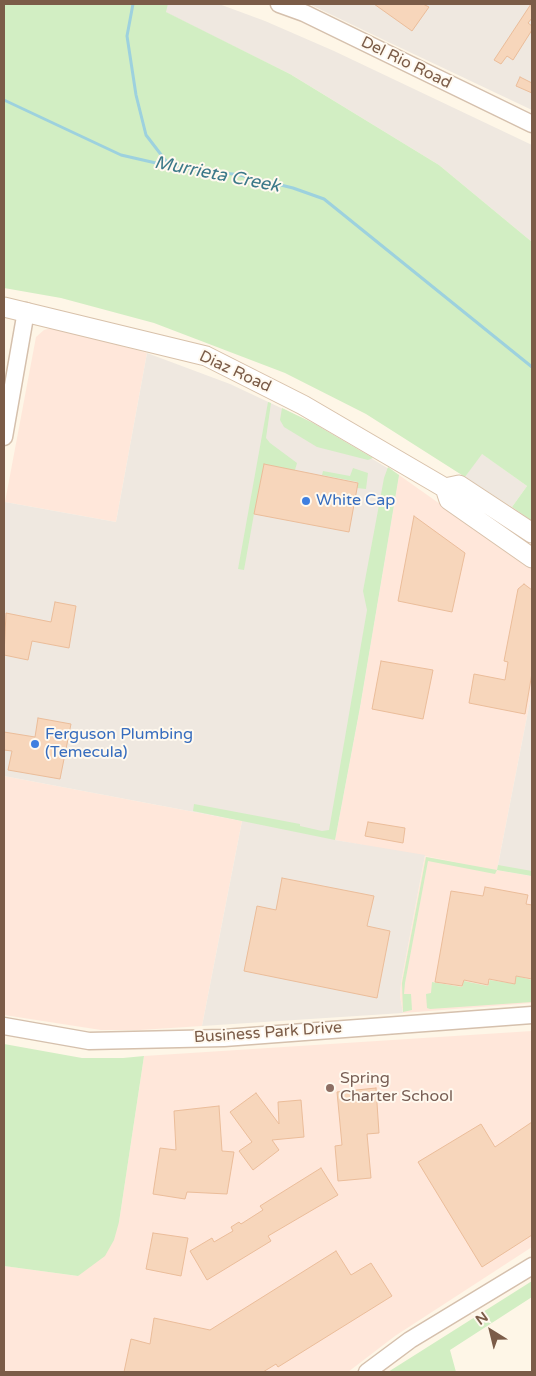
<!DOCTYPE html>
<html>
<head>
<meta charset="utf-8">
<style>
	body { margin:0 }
	#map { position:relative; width:536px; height:1376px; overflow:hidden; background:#fef6e7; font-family:"Varela Round",sans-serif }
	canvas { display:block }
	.frame { position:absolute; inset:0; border:5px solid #7b5c48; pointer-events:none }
	.north { position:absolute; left:466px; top:1306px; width:50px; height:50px; -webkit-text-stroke:4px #fff9ef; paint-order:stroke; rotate:324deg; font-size:14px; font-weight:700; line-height:20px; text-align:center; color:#7b5c48 }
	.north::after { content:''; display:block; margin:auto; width:18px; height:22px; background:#7b5c48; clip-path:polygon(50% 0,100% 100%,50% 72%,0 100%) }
</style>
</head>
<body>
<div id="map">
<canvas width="536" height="1376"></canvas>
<div class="frame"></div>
<div class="north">N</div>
</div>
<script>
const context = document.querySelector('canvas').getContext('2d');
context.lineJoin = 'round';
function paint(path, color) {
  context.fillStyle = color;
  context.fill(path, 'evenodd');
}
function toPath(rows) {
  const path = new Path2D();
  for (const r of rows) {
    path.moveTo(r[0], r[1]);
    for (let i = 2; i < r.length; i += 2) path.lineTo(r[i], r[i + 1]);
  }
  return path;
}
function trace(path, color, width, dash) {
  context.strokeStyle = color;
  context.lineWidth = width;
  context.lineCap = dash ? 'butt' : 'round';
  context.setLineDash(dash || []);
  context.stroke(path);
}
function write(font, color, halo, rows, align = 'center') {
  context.font = font + ' "Varela Round",sans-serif';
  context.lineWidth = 4;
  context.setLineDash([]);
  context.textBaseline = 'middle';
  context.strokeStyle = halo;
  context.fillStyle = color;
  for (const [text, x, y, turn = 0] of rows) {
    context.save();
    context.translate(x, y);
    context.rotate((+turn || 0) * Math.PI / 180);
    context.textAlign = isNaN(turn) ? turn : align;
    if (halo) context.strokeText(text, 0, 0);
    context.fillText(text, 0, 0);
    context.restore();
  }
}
paint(toPath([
	[51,328,63,329,147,353,116,522,5,502,36,337,44,330],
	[399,475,532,569,532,691,497,870,532,876,532,1003,403,1013,400,996,401,983,425,856,461,863,335,840,360,707],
	[4,776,242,821,202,1026,140,1030,101,1030,4,1015],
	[532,1031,532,1247,395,1336,348,1372,4,1372,4,1266,78,1276,119,1222,144,1056]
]), '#ffe7da');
paint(toPath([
	[168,4,219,4,265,21,334,51,532,145,532,242,439,165,290,74,165,12],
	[309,4,532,4,532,110,382,39],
	[147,353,230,384,313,423,399,475,360,707,335,840,425,855,401,983,400,996,403,1013,202,1026,242,821,4,776,5,502,116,522],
	[481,453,527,486,512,507,465,477],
	[532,691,532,876,497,870]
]), '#efe8e0');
paint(toPath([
	[4,4,168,4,166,12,290,74,439,165,532,242,532,521,512,507,527,486,482,454,465,477,366,414,285,373,154,323,61,298,4,288],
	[268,402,271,403,266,438,270,443,297,463,295,470,254,514,244,570,238,569],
	[282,408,313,423,373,458,368,460,317,447,284,427,280,420],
	[388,467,399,475,360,707,335,840,193,811,194,804,300,824,300,826,322,831,329,830,367,610,363,591,384,478],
	[353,468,368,473,366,489,357,488,358,482,322,475,323,471,350,476],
	[426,857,497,870,498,865,532,871,532,876,497,870,495,874,428,861,405,983,404,994,411,994,412,1010,403,1012,402,983],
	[516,976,532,980,532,1002,430,1009,427,1008,426,994,431,993,432,982,462,987,464,981,488,986,490,980,515,984],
	[4,1044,82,1058,123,1058,144,1056,119,1222,114,1240,105,1256,78,1276,4,1266],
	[532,1281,532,1297,450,1350,456,1372,388,1372]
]), '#d2eec3');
trace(toPath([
	[133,4,127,36,136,95,146,135,169,165],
	[4,100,121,155,169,166,240,175,293,188,324,199,532,367]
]), '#9dd1de', 3);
const building = toPath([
	[374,4,423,4,429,7,412,31,374,4],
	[531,4,532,18,528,23,532,26,532,30,513,60,507,56,501,64,494,60,531,4],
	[520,77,532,83,532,93,516,86,520,77],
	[264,464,358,483,349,532,254,514,264,464],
	[414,516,465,553,452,612,398,601,414,516],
	[524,584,532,590,532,673,525,714,469,703,474,674,505,680,508,662,504,661,518,589,524,584],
	[55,602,76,606,69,648,32,641,28,660,4,655,6,613,51,622,55,602],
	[381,661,433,670,423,719,372,709,381,661],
	[38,718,71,724,60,779,8,770,12,751,4,750,4,732,35,737,38,718],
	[368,822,405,828,403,843,365,836,368,822],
	[282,878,374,896,367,926,390,931,377,998,244,971,257,906,276,910,282,878],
	[485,887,528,895,526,904,532,905,532,979,516,976,515,984,489,979,488,985,464,980,462,986,435,982,451,891,483,896,485,887],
	[376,1088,379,1133,367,1134,371,1178,338,1181,335,1146,342,1145,337,1092,376,1088],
	[256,1093,279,1124,278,1102,301,1100,304,1137,272,1140,279,1150,253,1170,239,1151,252,1142,230,1112,256,1093],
	[219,1106,222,1151,234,1152,227,1194,187,1192,185,1199,153,1194,160,1148,176,1150,174,1111,219,1106],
	[532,1122,532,1235,482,1267,418,1162,481,1124,495,1147,532,1122],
	[321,1168,338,1195,268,1236,271,1241,207,1280,190,1251,212,1238,214,1242,233,1231,231,1227,239,1222,241,1224,263,1210,260,1206,321,1168],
	[153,1233,188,1238,181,1276,146,1269,153,1233],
	[336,1251,351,1275,371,1263,392,1296,278,1367,276,1364,263,1372,124,1372,131,1339,150,1344,154,1318,210,1330,336,1251]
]);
paint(building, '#f7d6bb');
trace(building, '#ebbd9a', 1);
const tertiary = toPath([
	[279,4,304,13,532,124],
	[4,437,26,311],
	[4,1026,89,1041,224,1038,532,1015],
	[367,1372,410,1340,532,1266]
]);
const secondary = toPath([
	[4,307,206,356,303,405,445,488,449,500,532,558],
	[445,488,459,485,532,533]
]);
trace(tertiary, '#d5c0ad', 19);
trace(secondary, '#d8c1aa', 21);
trace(tertiary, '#fff', 16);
trace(secondary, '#fff', 19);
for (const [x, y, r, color] of [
	[306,501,5,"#3f7fe0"],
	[35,744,5,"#3f7fe0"],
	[330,1088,5,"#8d6e63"]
]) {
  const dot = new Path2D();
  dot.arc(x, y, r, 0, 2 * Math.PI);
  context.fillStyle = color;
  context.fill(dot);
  trace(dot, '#fff9ef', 2);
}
write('16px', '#7b5c48', '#fff9ef', [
	["Del Rio Road",406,63,26],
	["Diaz Road",235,372,25],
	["Business Park Drive",268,1033,-4]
]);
write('16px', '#366cbe', '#fff9ef', [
	["White Cap",316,501],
	["Ferguson Plumbing",45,735],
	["(Temecula)",45,753]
], 'left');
write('16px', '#785e54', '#fff9ef', [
	["Spring",340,1079],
	["Charter School",340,1097]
], 'left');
write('italic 18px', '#3c7989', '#fff9ef', [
	["Murrieta Creek",217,175,11]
]);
</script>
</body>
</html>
